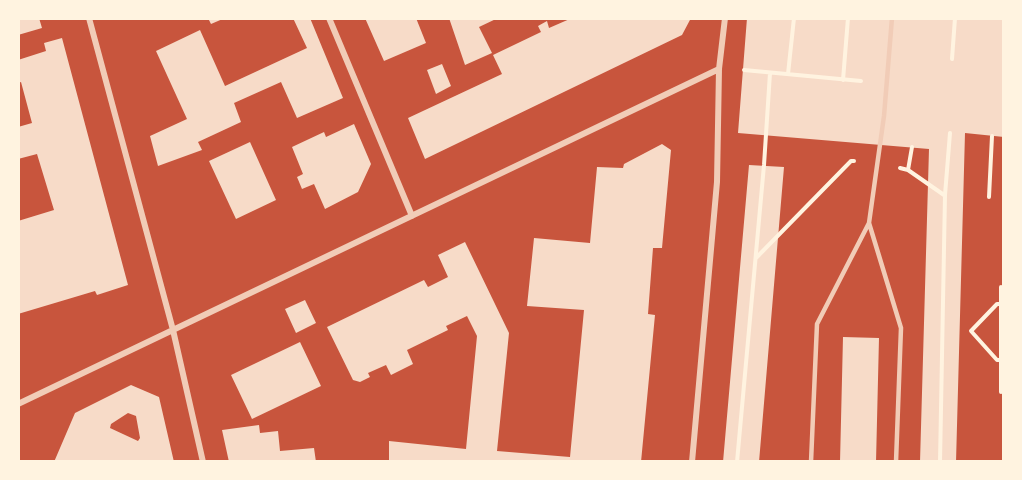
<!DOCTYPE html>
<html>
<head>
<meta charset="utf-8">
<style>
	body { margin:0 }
	#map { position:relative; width:1022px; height:480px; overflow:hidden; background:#c8553d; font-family:"Open Sans",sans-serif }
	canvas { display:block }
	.frame { position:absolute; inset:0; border:20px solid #fff3e0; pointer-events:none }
</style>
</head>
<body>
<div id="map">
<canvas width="1022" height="480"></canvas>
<div class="frame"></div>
</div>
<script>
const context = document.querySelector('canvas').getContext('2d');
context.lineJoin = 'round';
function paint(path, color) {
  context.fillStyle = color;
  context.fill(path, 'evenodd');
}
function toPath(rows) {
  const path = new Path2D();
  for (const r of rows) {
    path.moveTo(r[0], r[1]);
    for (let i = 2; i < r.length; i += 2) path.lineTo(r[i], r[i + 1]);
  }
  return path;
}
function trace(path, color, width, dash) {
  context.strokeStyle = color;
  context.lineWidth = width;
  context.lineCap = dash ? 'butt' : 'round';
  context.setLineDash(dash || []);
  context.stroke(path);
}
paint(toPath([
	[18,18,39,18,42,28,18,35],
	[208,18,225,18,211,24],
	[293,18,310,18,343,98,297,118,281,82,234,103,241,122,198,142,202,150,158,166,150,136,187,119,156,51,200,30,225,86,307,48],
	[365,18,416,18,426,43,384,61],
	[449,18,498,18,479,27,492,53,465,65],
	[572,18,691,18,682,35,425,159,408,118,502,74,493,55,541,32,538,26,547,21,549,28],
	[747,18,1004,18,1004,137,965,133,956,462,920,462,929,149,738,133],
	[62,38,128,285,97,295,95,291,18,314,18,221,54,210,37,154,18,159,18,127,32,123,21,82,18,83,18,60,46,51,44,43],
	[442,64,451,86,436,94,427,70],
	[354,124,371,164,358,192,325,209,314,184,302,189,297,177,303,174,292,147,324,132,326,137],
	[250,142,276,200,236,219,209,161],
	[662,144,671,150,662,248,653,248,648,314,655,315,641,462,389,462,389,441,466,449,477,336,467,316,446,326,448,330,407,350,413,364,391,375,386,365,368,373,370,377,360,382,353,380,327,327,424,280,428,287,448,277,438,255,465,242,509,333,497,451,570,457,584,310,527,306,534,238,590,243,597,167,623,168,624,164],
	[749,165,784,167,759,462,723,462],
	[305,300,316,323,296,333,285,309],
	[843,337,879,338,876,462,840,462],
	[300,342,321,386,252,419,231,375],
	[131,385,159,397,174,462,54,462,75,413],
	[128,413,136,416,140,438,138,441,110,428,111,424],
	[259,425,260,433,278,431,280,451,314,448,316,462,229,462,222,430]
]), '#f7dbc8');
trace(toPath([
	[952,59,955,18],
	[744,70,861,81],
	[788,74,794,18],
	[843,80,848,18],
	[900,168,908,170,944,195],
	[908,170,912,147],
	[989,197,992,136],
	[756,258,851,161,854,161],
	[1001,304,997,304,971,331,997,360,1001,360],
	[1001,392,1001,287],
	[737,462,764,165,770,73],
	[940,462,945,195,950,133]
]), '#fff3e0', 4);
trace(toPath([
	[869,223,901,328,896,462],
	[811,462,817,324,869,223,884,116,892,18]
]), '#f1ccb7', 4.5);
trace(toPath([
	[89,18,173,330,203,462],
	[329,18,412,216],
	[18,404,719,69],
	[692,462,717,182,719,69,725,18]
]), '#f1ccb7', 6);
</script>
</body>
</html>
